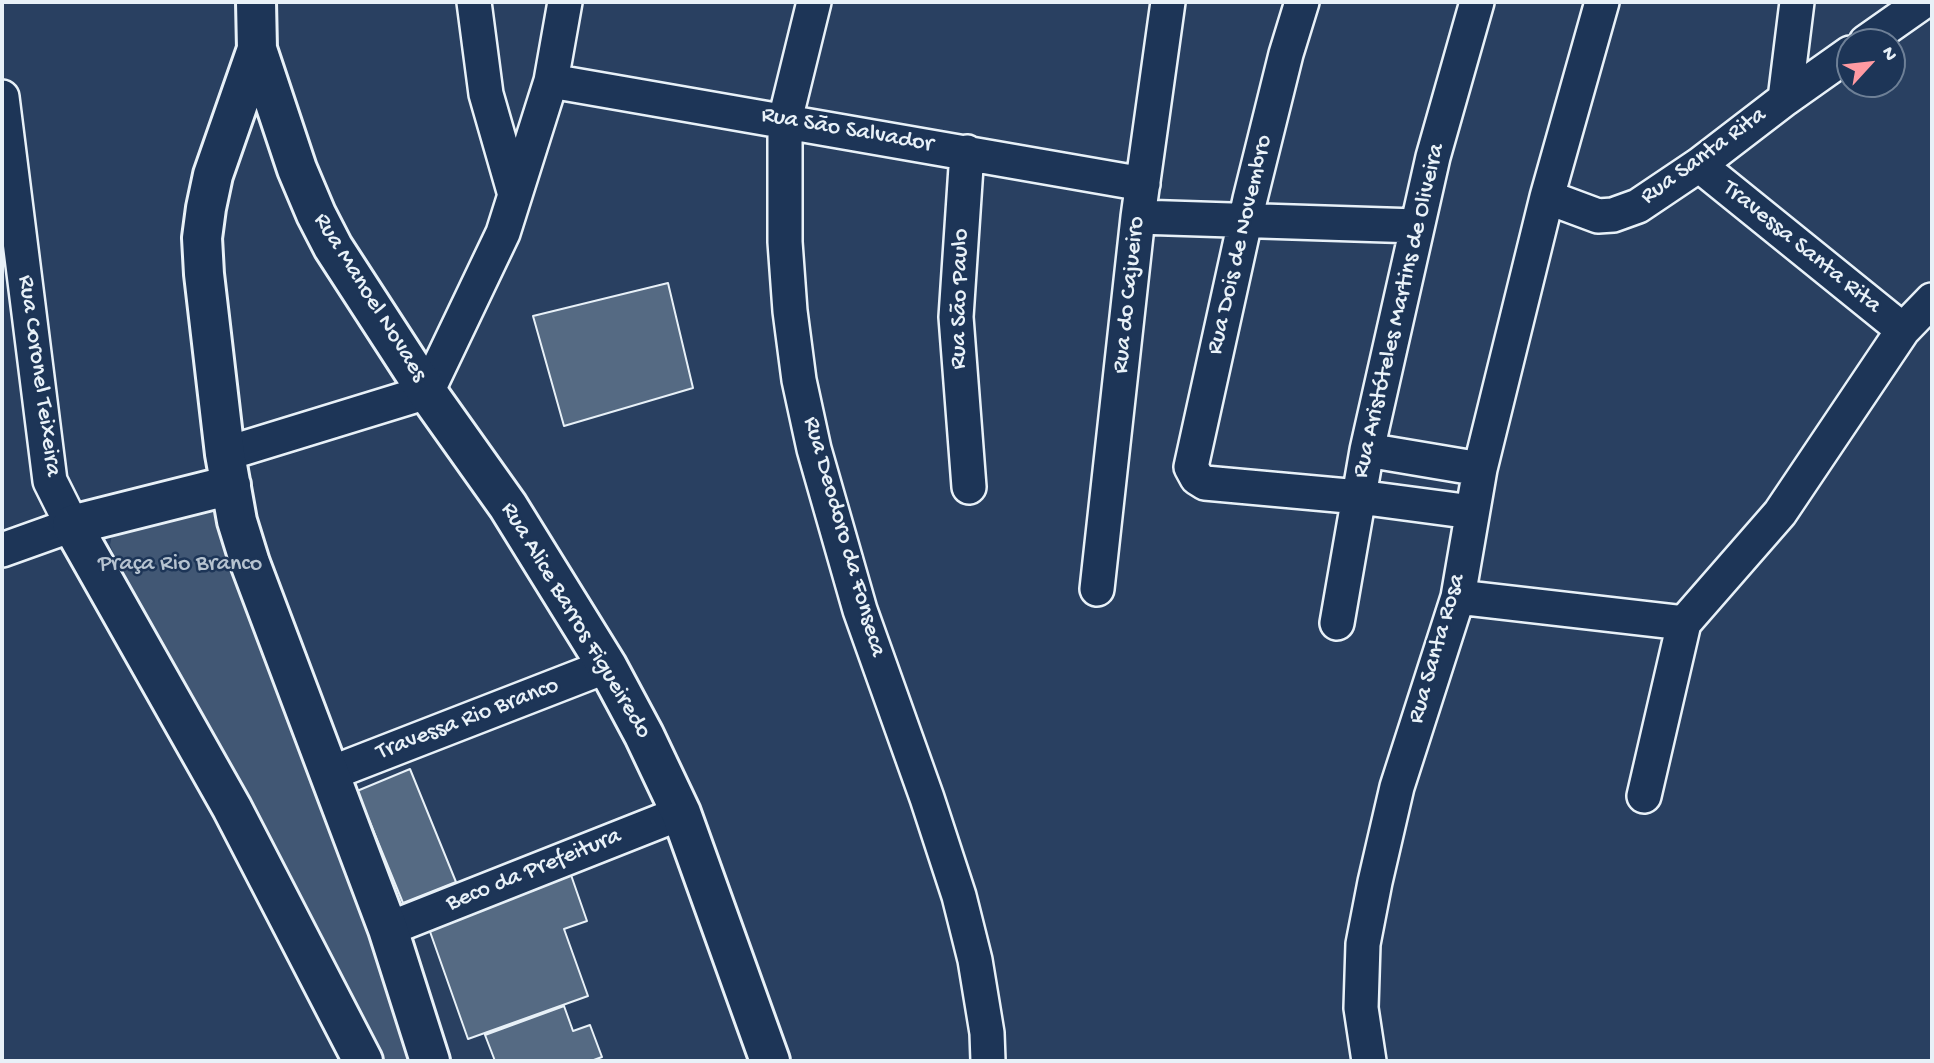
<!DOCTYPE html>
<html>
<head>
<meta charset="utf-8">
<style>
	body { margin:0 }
	#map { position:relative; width:1934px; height:1063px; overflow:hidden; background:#294061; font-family:"Gochi Hand",sans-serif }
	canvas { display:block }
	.frame { position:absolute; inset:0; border:4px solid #e8f1f8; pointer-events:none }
	.north { position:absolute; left:1836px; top:28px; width:70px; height:70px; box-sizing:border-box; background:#1d3557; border:2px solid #6e8097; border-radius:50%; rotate:63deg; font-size:19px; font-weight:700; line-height:28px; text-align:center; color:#e8f1f8 }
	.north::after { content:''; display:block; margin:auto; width:24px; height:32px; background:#ff9aa2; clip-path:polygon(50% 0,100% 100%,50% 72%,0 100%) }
</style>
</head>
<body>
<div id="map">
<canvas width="1934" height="1063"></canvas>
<div class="frame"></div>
<div class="north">N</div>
</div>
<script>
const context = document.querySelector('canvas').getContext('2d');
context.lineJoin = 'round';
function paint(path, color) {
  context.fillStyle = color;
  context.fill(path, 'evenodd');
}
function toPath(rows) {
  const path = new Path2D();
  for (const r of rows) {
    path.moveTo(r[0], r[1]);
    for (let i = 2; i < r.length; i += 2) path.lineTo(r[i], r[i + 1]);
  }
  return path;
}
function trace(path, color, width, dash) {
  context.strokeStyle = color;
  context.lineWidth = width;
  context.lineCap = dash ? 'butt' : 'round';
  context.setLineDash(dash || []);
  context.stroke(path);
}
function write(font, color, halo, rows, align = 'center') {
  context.font = font + ' "Gochi Hand",sans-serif';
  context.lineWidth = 5;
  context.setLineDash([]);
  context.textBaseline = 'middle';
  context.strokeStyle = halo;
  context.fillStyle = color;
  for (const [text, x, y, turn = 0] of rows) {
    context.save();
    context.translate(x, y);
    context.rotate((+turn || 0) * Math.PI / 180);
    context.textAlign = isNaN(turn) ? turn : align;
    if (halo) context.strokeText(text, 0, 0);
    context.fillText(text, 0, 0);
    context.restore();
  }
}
paint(toPath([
	[198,500,222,521,418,1050,405,1061,385,1061,380,1058,123,576,110,545,115,520]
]), '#415774');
const building = toPath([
	[668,283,693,388,564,426,533,316,668,283],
	[410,769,456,882,403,903,357,791,410,769],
	[571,875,587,921,564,929,588,996,468,1039,428,926,571,875],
	[564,1006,573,1031,590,1025,602,1057,591,1061,495,1061,485,1035,564,1006]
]);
paint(building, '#556a83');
trace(building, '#e8f1f8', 2);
const street = toPath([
	[474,2,486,94,515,195],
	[814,2,785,120,785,242,790,311,799,380,814,449,860,610,927,798,959,896,975,960,987,1033,988,1061],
	[1302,2,1286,54,1250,199,1191,467,1197,478,1205,483,1359,497,1472,512],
	[1866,42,1923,2],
	[551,81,1143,184],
	[2,97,50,481,72,525,2,550],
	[1785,99,1797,2],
	[967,152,956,317,969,487],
	[1699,165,1903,330],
	[1547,197,1598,216,1613,215,1638,206,1699,165,1785,99,1850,53],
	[1138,217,1417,226],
	[1367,450,1480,469],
	[225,454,427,392,503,233,551,81,565,2],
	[1097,589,1138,217,1168,2],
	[1458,597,1684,623],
	[1337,623,1367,450,1433,157,1477,2],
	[329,774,607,666],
	[1644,796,1684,623,1780,513,1903,330,1932,300],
	[388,929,681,813],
	[1369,1061,1361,1008,1363,944,1375,882,1397,787,1458,597,1480,469,1547,197,1602,2]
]);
const secondary = toPath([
	[256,2,257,49,297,169,316,214,333,247,427,392,508,506,607,666,644,735,681,813,770,1061],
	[257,49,213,175,206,208,202,238,204,274,225,454,237,521,250,563,388,929,430,1061],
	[231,485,72,525,232,808,363,1061]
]);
trace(street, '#e8f1f8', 38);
trace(secondary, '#e8f1f8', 44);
trace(street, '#1d3557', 33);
trace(secondary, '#1d3557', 38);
write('24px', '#e8f1f8', '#1d3557', [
	["Rua São Salvador",847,131,10],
	["Rua Santa Rita",1704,157,-36],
	["Rua Dois de Novembro",1241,245,-77],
	["Travessa Santa Rita",1801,248,39],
	["Rua do Cajueiro",1130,295,-84],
	["Rua Manoel Novaes",369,298,58],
	["Rua São Paulo",961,299,-89],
	["Rua Aristóteles Martins de Oliveira",1400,311,-77],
	["Rua Coronel Teixeira",38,376,82],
	["Rua Deodoro da Fonseca",843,537,74],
	["Rua Alice Barros Figueiredo",575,621,59],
	["Rua Santa Rosa",1438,649,-74],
	["Travessa Rio Branco",468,720,-21],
	["Beco da Prefeitura",534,871,-22]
]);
write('24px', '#b6c3d0', '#1d3557', [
	["Praça Rio Branco",180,565]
]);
</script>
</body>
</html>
